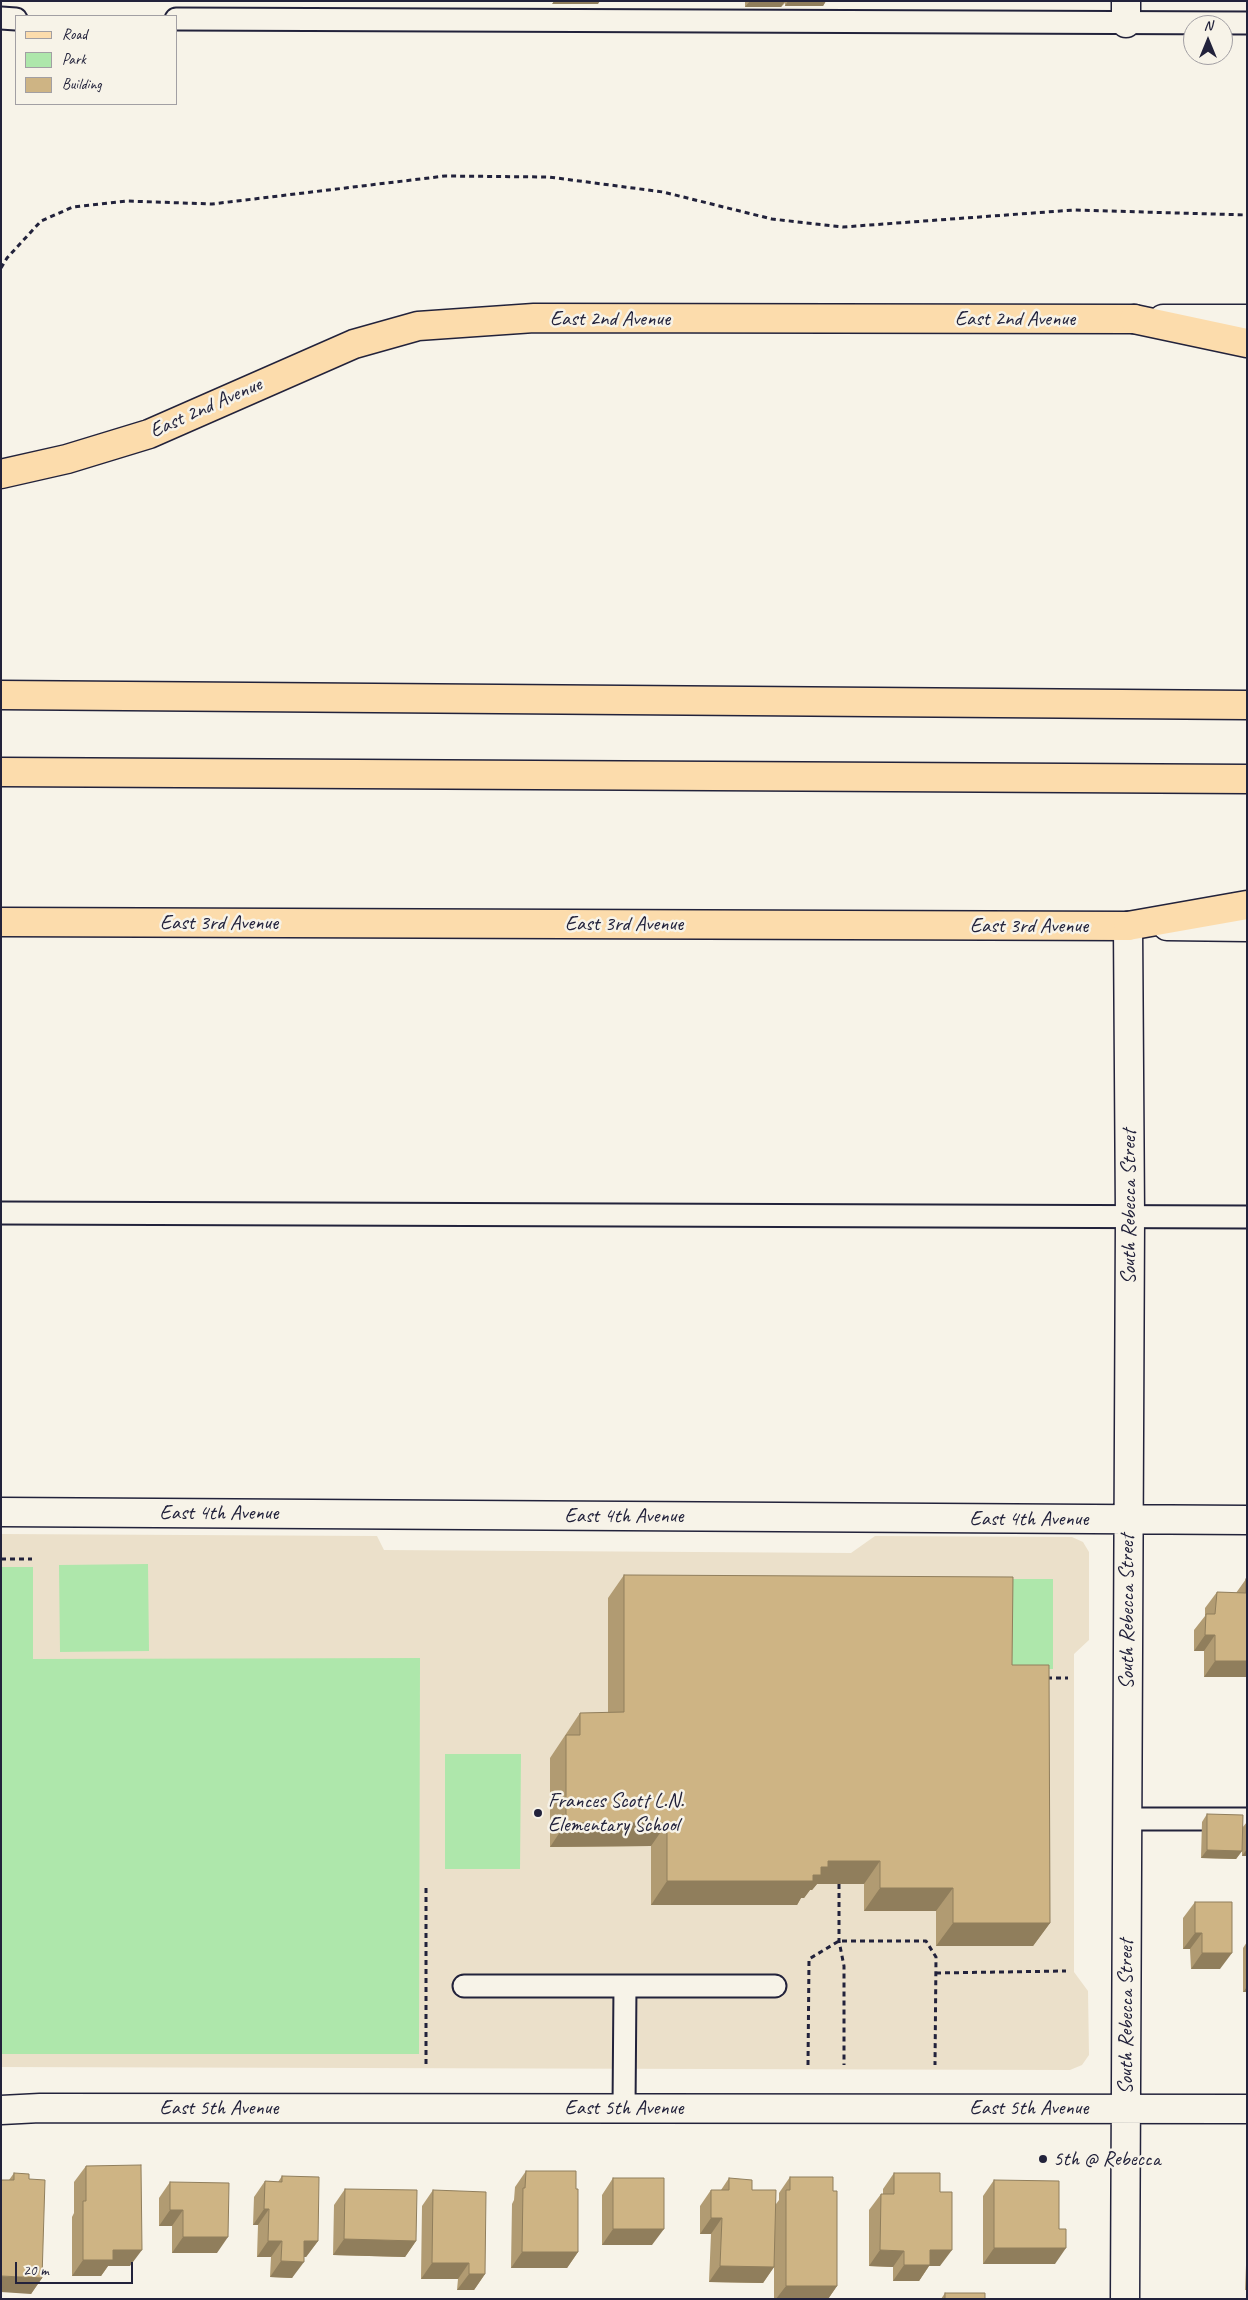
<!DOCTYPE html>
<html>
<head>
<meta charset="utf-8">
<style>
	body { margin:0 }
	#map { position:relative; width:1248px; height:2300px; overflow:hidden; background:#f7f3e8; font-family:Caveat,sans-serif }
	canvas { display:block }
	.frame { position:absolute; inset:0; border:2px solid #22223b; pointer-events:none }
	.legend { position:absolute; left:15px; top:15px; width:162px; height:90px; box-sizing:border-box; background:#f7f3e8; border:1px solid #a29fa3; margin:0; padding:6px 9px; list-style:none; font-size:15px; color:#22223b }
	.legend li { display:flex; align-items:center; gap:10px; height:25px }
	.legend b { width:25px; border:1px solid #a29fa3 }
	.north { position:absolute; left:1183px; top:15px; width:50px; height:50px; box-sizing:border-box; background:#f7f3e8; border:1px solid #a29fa3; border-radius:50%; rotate:0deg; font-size:14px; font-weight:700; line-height:20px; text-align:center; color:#22223b }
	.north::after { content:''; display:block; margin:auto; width:18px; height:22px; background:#22223b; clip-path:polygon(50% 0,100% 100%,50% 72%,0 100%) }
	.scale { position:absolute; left:15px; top:2262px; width:118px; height:22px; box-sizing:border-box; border:2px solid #22223b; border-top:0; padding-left:6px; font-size:15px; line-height:18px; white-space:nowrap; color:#22223b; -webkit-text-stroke:4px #f7f3e8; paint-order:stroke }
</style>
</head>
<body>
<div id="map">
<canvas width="1248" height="2300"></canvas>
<div class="frame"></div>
<ul class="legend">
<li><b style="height:6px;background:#fcdcac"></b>Road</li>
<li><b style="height:14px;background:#aee7ab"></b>Park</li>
<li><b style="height:14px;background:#ceb484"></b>Building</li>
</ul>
<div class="north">N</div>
<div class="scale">20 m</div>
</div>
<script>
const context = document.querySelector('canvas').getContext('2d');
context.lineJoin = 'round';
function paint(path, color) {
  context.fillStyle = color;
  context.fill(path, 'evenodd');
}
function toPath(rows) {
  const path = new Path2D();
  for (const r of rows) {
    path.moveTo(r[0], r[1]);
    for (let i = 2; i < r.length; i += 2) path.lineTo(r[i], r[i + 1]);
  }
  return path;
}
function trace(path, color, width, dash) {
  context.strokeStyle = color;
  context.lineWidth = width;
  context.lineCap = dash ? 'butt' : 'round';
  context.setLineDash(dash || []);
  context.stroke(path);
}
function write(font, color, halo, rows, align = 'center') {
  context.font = font + ' Caveat,sans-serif';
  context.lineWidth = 5;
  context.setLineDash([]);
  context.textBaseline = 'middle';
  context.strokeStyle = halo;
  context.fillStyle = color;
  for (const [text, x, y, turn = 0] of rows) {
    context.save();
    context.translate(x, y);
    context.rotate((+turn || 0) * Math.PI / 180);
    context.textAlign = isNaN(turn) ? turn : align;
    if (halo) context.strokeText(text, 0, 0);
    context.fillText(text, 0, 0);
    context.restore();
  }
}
paint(toPath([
	[1,1534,377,1536,384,1550,851,1553,875,1536,1072,1537,1083,1542,1089,1552,1089,1640,1074,1654,1074,1972,1088,1991,1089,2055,1082,2065,1070,2070,1,2067]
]), '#ebe0ca');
paint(toPath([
	[148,1564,149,1651,60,1652,59,1565],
	[1,1567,33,1567,33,1659,420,1658,419,2054,1,2054],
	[996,1579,1053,1579,1053,1669,997,1669],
	[445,1754,521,1754,520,1869,445,1869]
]), '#aee7ab');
const service = toPath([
	[1,18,16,19],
	[176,19,1247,23],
	[1,1213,1247,1217],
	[1127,1819,1247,1819],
	[464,1986,775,1986],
	[624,2108,625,1986]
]);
const minor = toPath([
	[1126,23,1126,1],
	[1,1512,1247,1520],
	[1,2110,40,2108,1247,2109],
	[1125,2299,1130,1217,1128,926]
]);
const tertiary = toPath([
	[1163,319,1247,319],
	[1167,926,1247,927]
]);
const primary = toPath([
	[1,474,67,459,149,434,354,344,418,326,534,318,1134,319],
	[1,922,1128,926]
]);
const motorway = toPath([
	[1134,319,1247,343],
	[1,695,1247,705],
	[1,772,1247,779],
	[1128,926,1247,905]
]);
trace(service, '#22223b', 25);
trace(minor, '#22223b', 31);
trace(tertiary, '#22223b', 31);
trace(primary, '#22223b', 31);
trace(motorway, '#22223b', 31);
trace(toPath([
	[1,268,7,258,41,221,73,207,127,201,212,204,445,176,549,177,663,192,772,219,843,227,1074,210,1247,215],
	[1,1559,32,1559],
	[1047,1678,1068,1678],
	[839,1884,839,1941,844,1966,844,2065],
	[936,1973,1066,1971],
	[426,2064,426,1886],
	[808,2065,809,1959,839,1941,926,1941,936,1957,935,2065]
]), '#22223b', 3, [5, 4]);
trace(service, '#f7f3e8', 21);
trace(minor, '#f7f3e8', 28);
trace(tertiary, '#f7f3e8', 28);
trace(primary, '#fcdcac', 28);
trace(motorway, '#fcdcac', 28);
paint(toPath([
	[745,1,826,1,823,6,785,6,785,3,781,7,745,7],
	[624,1575,1012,1665,1050,1923,1033,1946,936,1946,936,1911,864,1911,864,1884,817,1884,812,1890,810,1890,804,1898,801,1898,797,1905,651,1905,651,1846,550,1847,550,1758,580,1713,608,1713,608,1598],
	[1246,1579,1247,1579,1247,1677,1204,1677,1204,1651,1194,1651,1194,1630,1205,1616,1205,1608,1217,1592,1236,1593],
	[1207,1814,1242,1828,1247,1822,1247,1856,1242,1856,1242,1851,1236,1859,1201,1858,1202,1822],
	[1195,1902,1220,1969,1191,1969,1190,1949,1183,1949,1183,1918],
	[1247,1942,1247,1992,1243,1992,1243,1948],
	[86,2166,130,2266,108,2266,101,2276,72,2276,72,2217,74,2213,74,2182],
	[526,2171,576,2189,578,2252,567,2268,511,2268,512,2204,514,2200,515,2187],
	[14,2173,29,2179,42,2278,31,2294,9,2180],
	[894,2173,940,2192,940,2266,929,2266,919,2281,893,2281,893,2267,869,2266,869,2210,881,2194,883,2194,883,2189],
	[282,2176,318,2241,306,2257,304,2257,292,2278,270,2277,271,2257,257,2257,258,2225,253,2225,254,2197,265,2181,278,2182],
	[790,2177,837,2286,828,2299,774,2299,774,2258,774,2267,763,2283,709,2282,711,2234,700,2234,700,2206,711,2190,721,2190,729,2178,752,2190,776,2204,779,2200,779,2193],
	[613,2178,652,2245,602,2245,602,2195],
	[994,2180,1055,2264,983,2264,983,2196],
	[170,2182,217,2253,172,2253,172,2226,159,2226,159,2198],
	[345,2189,416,2241,405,2257,333,2255,334,2205],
	[433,2190,485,2274,474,2290,457,2290,458,2279,421,2279,422,2206],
	[1247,2240,1247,2290,1245,2290],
	[945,2293,985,2299,941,2299]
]), '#b19b72');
paint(toPath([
	[554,1,600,1,598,4,552,4],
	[750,1,785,1,781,7,745,7],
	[788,1,826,1,823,6,785,6],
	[1205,1635,1215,1635,1204,1651,1194,1651],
	[1215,1661,1247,1661,1247,1677,1204,1677],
	[566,1823,667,1823,651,1846,550,1847],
	[1247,1849,1247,1856,1242,1856],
	[1207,1850,1242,1851,1236,1859,1201,1858],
	[828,1861,880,1861,864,1884,817,1884,812,1890,810,1890,804,1898,801,1898,797,1905,651,1905,667,1881,813,1875],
	[880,1888,953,1888,936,1911,864,1911],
	[953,1923,1050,1923,1033,1946,936,1946],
	[1195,1933,1202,1933,1190,1949,1183,1949],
	[1202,1953,1232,1953,1220,1969,1191,1969],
	[1247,1987,1247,1992,1243,1992],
	[264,2209,269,2209,258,2225,253,2225],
	[170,2210,183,2210,172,2226,159,2226],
	[711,2218,722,2218,711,2234,700,2234],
	[613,2229,664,2229,652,2245,602,2245],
	[183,2237,228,2237,217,2253,172,2253],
	[344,2239,416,2241,405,2257,333,2255],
	[268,2241,282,2241,271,2257,257,2257],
	[304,2241,318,2241,306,2257,293,2257],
	[994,2248,1066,2248,1055,2264,983,2264],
	[113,2250,142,2250,130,2266,108,2266,101,2276,72,2276,83,2260],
	[880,2250,904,2251,893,2267,869,2266],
	[930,2250,952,2250,940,2266,929,2266,919,2281,893,2281,904,2265],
	[522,2252,578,2252,567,2268,511,2268],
	[281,2261,304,2262,292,2278,270,2277],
	[432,2263,469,2263,458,2279,421,2279],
	[720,2266,774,2267,763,2283,709,2282],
	[469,2274,485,2274,474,2290,457,2290],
	[1,2276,42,2278,31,2294,1,2292],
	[786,2286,837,2286,828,2299,776,2299]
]), '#907e5c');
const building = toPath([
	[624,1575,1013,1577,1012,1665,1049,1665,1050,1923,953,1923,953,1888,880,1888,880,1861,828,1861,828,1867,821,1867,821,1875,813,1875,813,1881,667,1881,667,1823,566,1823,566,1735,580,1735,580,1713,624,1712,624,1575],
	[1246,1579,1247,1579,1247,1661,1215,1661,1215,1635,1205,1635,1206,1614,1215,1614,1217,1592,1246,1593,1246,1579],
	[1207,1814,1243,1815,1242,1851,1207,1850,1207,1814],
	[1195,1902,1232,1902,1232,1953,1202,1953,1202,1933,1195,1933,1195,1902],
	[141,2165,142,2250,113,2250,113,2260,83,2260,83,2201,86,2201,86,2166,141,2165],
	[526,2171,576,2171,576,2189,578,2189,578,2252,522,2252,523,2188,525,2188,526,2171],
	[14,2173,29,2174,29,2179,45,2180,42,2278,1,2276,1,2180,14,2180,14,2173],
	[894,2173,940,2173,940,2192,952,2192,952,2250,930,2250,930,2265,904,2265,904,2251,880,2250,881,2194,894,2194,894,2173],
	[282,2176,319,2177,318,2241,304,2241,304,2262,281,2261,282,2241,268,2241,269,2209,264,2209,265,2181,282,2182,282,2176],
	[790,2177,833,2177,833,2191,837,2191,837,2286,786,2286,786,2190,790,2190,790,2177],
	[613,2178,664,2178,664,2229,613,2229,613,2178],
	[729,2178,752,2180,752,2190,776,2190,774,2267,720,2266,722,2218,711,2218,711,2190,729,2190,729,2178],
	[994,2180,1059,2181,1059,2229,1066,2229,1066,2248,994,2248,994,2180],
	[170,2182,229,2183,228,2237,183,2237,183,2210,170,2210,170,2182],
	[345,2189,417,2190,416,2241,344,2239,345,2189],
	[433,2190,486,2192,485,2274,469,2274,469,2263,432,2263,433,2190],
	[945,2293,985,2293,985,2299,945,2299,945,2293]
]);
paint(building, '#ceb484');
trace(building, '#907e5c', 1);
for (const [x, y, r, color] of [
	[538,1813,5,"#22223b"],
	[1043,2159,5,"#22223b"]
]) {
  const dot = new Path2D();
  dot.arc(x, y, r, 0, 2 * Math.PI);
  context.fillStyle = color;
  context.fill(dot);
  trace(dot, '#f7f3e8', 2);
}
write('21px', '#22223b', '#f7f3e8', [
	["East 2nd Avenue",610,319],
	["East 2nd Avenue",1015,319],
	["East 2nd Avenue",206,408,-24],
	["East 3rd Avenue",219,923],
	["East 3rd Avenue",624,924],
	["East 3rd Avenue",1029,926],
	["South Rebecca Street",1129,1207,-90],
	["East 4th Avenue",219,1513],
	["East 4th Avenue",624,1516],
	["East 4th Avenue",1029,1519],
	["South Rebecca Street",1127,1612,-90],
	["South Rebecca Street",1126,2017,-90],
	["East 5th Avenue",219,2108],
	["East 5th Avenue",624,2108],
	["East 5th Avenue",1029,2108]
]);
write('21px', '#22223b', '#f7f3e8', [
	["Frances Scott L.N.",548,1801],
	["Elementary School",548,1825],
	["5th @ Rebecca",1053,2159]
], 'left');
</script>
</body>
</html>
